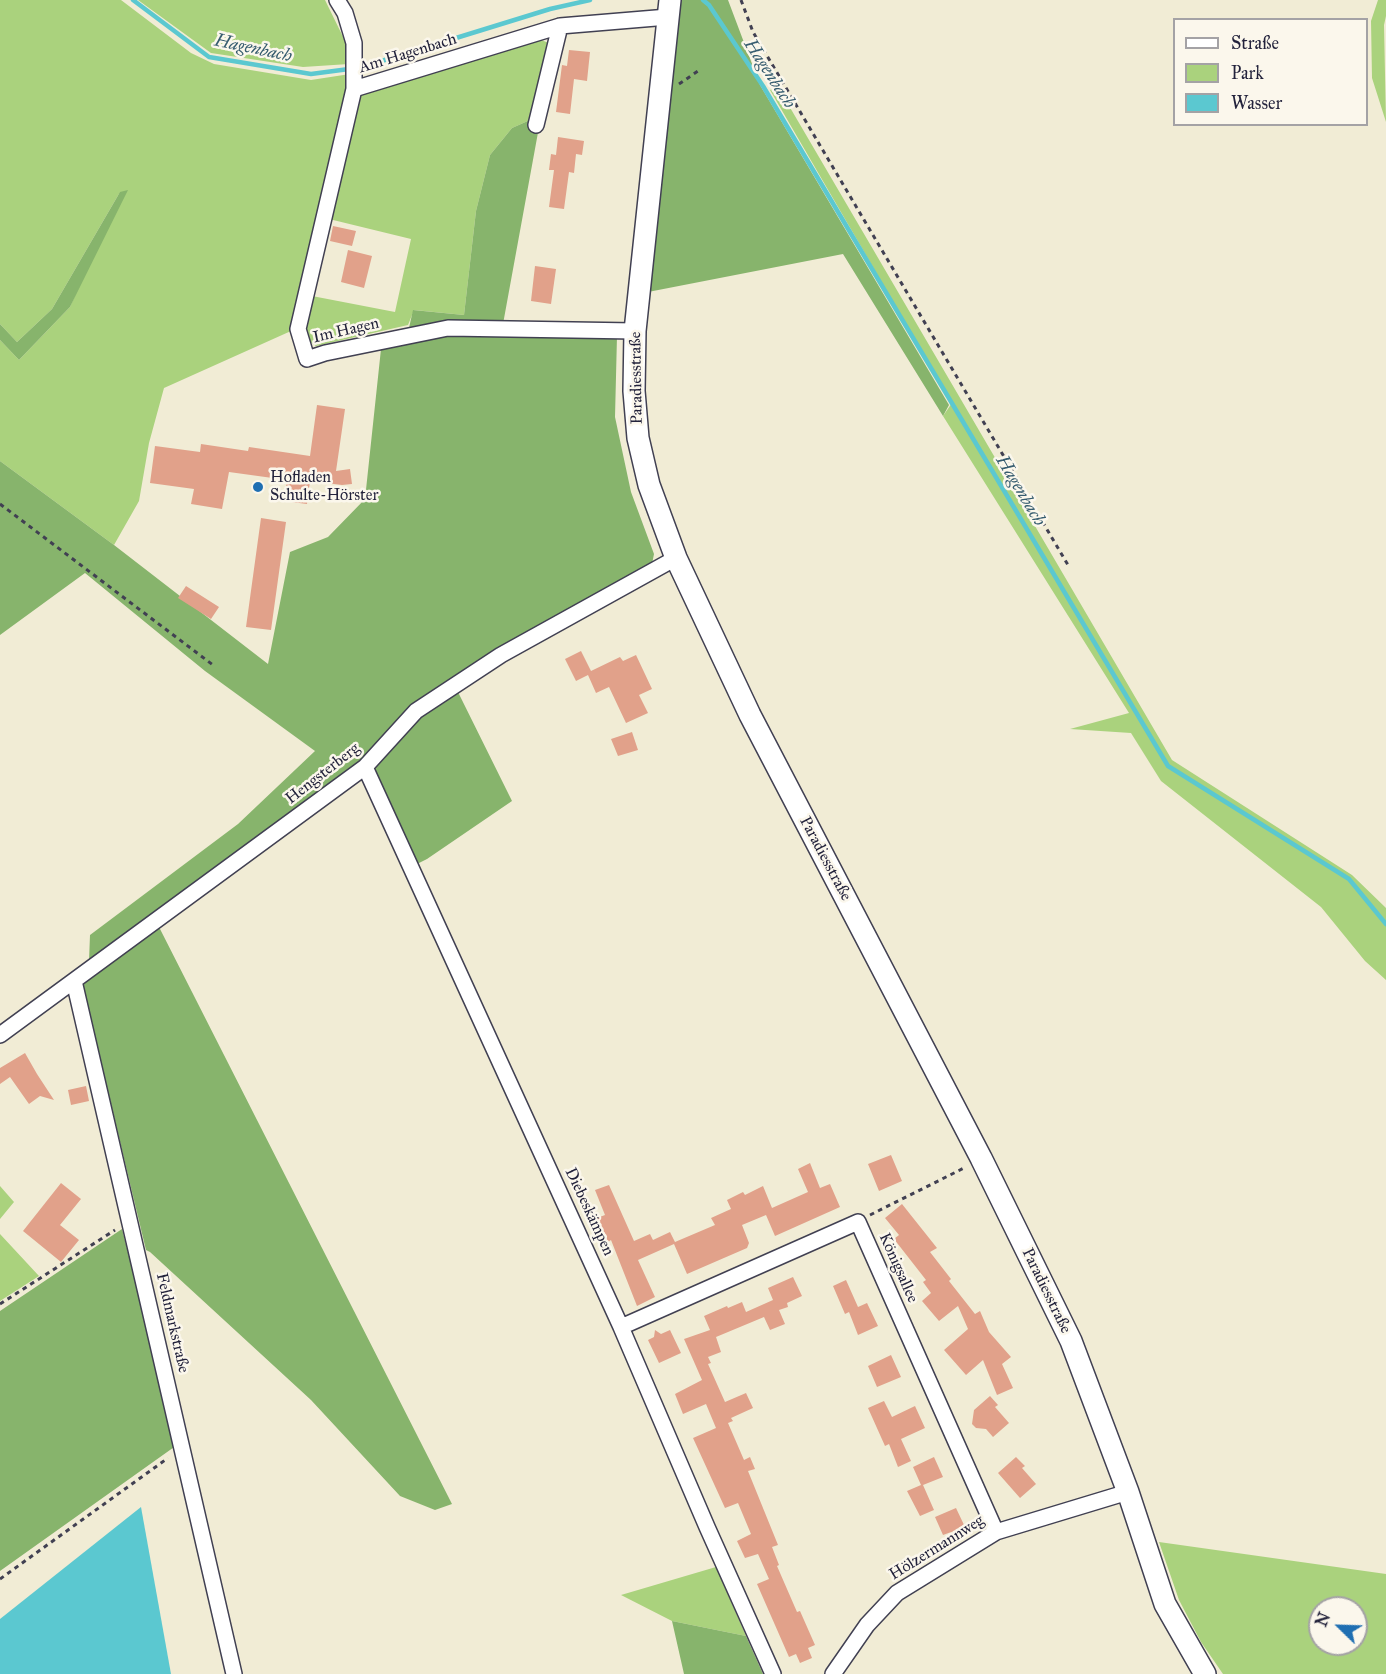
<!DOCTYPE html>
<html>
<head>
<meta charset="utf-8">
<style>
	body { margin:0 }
	#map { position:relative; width:1386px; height:1674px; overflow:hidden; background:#f1ecd5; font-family:"IM FELL Great Primer",serif }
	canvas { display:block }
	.legend { position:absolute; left:1173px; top:18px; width:195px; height:108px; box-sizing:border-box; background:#fbf7ec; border:2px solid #a4a2a5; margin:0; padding:8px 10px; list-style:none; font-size:18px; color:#22223b }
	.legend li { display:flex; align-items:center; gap:12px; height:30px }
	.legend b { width:30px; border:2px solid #a4a2a5 }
	.north { position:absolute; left:1308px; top:1596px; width:60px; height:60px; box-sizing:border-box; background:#fbf7ec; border:2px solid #a4a2a5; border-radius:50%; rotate:293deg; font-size:16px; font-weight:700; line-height:24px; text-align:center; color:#22223b }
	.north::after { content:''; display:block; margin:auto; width:21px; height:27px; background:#1f6fb2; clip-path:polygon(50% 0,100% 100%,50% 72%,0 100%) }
</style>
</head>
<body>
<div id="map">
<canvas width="1386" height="1674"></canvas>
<ul class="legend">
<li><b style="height:8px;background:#fff"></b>Straße</li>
<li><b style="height:16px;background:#aad27d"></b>Park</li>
<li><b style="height:16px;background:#5bc8d0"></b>Wasser</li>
</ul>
<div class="north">N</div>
</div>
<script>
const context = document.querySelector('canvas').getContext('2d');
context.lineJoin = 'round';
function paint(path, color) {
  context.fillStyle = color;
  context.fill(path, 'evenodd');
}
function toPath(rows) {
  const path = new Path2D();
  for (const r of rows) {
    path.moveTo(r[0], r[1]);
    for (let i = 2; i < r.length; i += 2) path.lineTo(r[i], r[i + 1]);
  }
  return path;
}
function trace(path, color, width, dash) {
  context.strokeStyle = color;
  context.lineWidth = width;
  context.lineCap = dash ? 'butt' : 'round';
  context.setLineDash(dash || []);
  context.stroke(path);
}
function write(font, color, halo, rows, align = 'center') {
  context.font = font + ' "IM FELL Great Primer",serif';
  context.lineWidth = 5;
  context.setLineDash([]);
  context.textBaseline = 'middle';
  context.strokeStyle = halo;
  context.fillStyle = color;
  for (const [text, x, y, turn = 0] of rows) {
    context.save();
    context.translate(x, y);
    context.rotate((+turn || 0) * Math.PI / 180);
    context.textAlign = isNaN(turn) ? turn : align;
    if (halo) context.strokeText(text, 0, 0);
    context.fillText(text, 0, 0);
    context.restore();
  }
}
paint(toPath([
	[0,0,121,0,191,53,214,64,311,80,350,74,293,315,291,331,164,388,149,443,139,501,114,545,0,461,0,340,19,360,70,307,120,192,52,309,17,342,0,324],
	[138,0,325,0,349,49,349,64,303,67,211,53],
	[1378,0,1386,0,1386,16,1384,25,1386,122,1372,78,1371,21],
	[541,40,549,43,530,120,512,128,490,155,476,211,464,315,414,310,408,325,316,346,309,341,306,329,312,296,395,312,411,239,329,219,357,104,362,94],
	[778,87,1172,760,1352,875,1386,908,1386,980,1365,961,1321,907,1161,781,1131,733,1070,729,1129,713,943,416,952,403,770,90],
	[0,1186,14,1202,0,1219],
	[0,1234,39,1276,0,1301],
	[1159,1542,1386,1574,1386,1674,1223,1674,1201,1642,1179,1600],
	[1320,1608,1356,1608,1356,1644,1320,1644],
	[716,1567,746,1636,672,1621,621,1595]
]), '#aad27d');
paint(toPath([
	[673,0,728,0,760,85,949,405,943,416,843,254,648,292],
	[530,120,539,127,503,324,450,324,409,328,413,310,464,315,476,211,490,155,512,128],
	[128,190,70,307,19,360,0,340,0,324,17,342,52,309,120,192],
	[445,334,617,336,615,417,631,492,654,554,652,564,499,651,357,765,89,961,90,935,238,824,315,751,205,671,85,573,0,635,0,461,114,545,268,664,290,552,328,537,365,499,381,349],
	[456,688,512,801,427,859,415,865,368,768,417,713],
	[159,927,452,1504,435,1510,400,1496,311,1400,150,1252,146,1250,82,983],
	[122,1229,177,1445,0,1571,0,1311],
	[672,1621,746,1636,763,1674,684,1674]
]), '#87b46c');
paint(toPath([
	[141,1507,171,1674,0,1674,0,1619]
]), '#5bc8d0');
trace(toPath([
	[133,0,209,57,311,74,349,69],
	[703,0,709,5,763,86,1168,766,1349,879,1386,924],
	[362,67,550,9,590,0]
]), '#5bc8d0', 4.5);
paint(toPath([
	[569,50,590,52,587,81,574,79,570,114,556,112,562,65,567,66],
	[558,137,584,141,582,155,576,154,574,173,569,172,564,209,549,207,554,170,549,170,551,154,556,155],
	[333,226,356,231,352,246,330,241],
	[348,250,372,256,364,288,341,282],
	[535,266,556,269,551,304,531,301],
	[317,405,345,409,336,471,350,469,352,484,342,485,310,481,307,504,284,501,287,480,229,472,222,509,191,504,194,489,150,483,155,446,200,452,201,444,248,451,249,447,310,456],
	[261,518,286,522,271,630,246,627],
	[186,586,219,607,211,619,178,598],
	[581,651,591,671,620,657,623,661,636,655,652,689,639,695,648,713,626,723,609,687,596,693,588,675,576,681,565,659],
	[632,732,638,750,618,756,611,739],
	[25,1053,37,1074,54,1100,40,1096,29,1104,10,1077,0,1084,0,1068],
	[86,1086,89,1101,71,1105,68,1090],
	[891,1155,902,1181,879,1191,868,1164],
	[810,1163,820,1188,830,1184,840,1207,775,1236,766,1215,742,1225,749,1243,747,1248,687,1274,674,1244,638,1260,655,1297,637,1306,611,1240,608,1242,597,1218,605,1215,595,1190,609,1185,634,1241,650,1234,653,1240,670,1232,675,1242,715,1225,711,1218,731,1209,727,1200,743,1192,745,1195,763,1186,772,1208,808,1192,798,1169],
	[61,1183,81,1199,60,1225,79,1240,61,1262,23,1231],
	[902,1204,937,1248,930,1252,951,1279,949,1281,975,1314,980,1311,989,1332,1011,1357,1002,1364,1013,1388,997,1395,983,1360,966,1375,944,1350,968,1329,958,1306,939,1321,922,1301,931,1293,923,1282,926,1280,894,1239,899,1235,885,1218],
	[793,1277,802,1296,787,1303,788,1307,779,1310,785,1324,770,1330,764,1317,716,1337,721,1352,708,1357,711,1363,708,1364,725,1402,746,1393,753,1408,731,1418,733,1421,728,1423,744,1460,750,1457,755,1469,748,1471,778,1545,772,1547,779,1565,777,1566,797,1612,800,1611,815,1645,808,1648,812,1658,800,1663,796,1654,789,1657,757,1584,769,1579,758,1554,745,1558,737,1541,751,1534,738,1503,725,1508,693,1438,716,1428,706,1404,683,1414,675,1394,702,1380,684,1339,710,1330,704,1316,727,1306,728,1308,742,1302,746,1312,773,1300,768,1288],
	[846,1280,858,1307,867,1303,878,1326,858,1335,849,1312,845,1314,833,1286],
	[655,1330,661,1334,670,1330,681,1353,659,1363,648,1340,654,1337],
	[891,1355,901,1377,877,1387,868,1366],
	[990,1396,998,1405,995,1407,1009,1423,993,1437,986,1429,976,1428,972,1424,974,1410],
	[884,1401,892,1417,915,1406,925,1428,901,1439,911,1461,898,1467,889,1444,885,1446,868,1408],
	[934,1457,943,1477,923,1485,934,1510,920,1516,907,1491,921,1485,913,1467],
	[1016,1457,1025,1466,1022,1468,1036,1484,1020,1498,998,1473],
	[956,1508,965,1527,943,1535,935,1517]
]), '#e1a18a');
const street = toPath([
	[337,0,345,13,354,43,354,89,298,329,307,359,325,353,448,328,635,331],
	[354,89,560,26,668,17],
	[536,125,560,26],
	[365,767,621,1327,707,1527,773,1674],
	[74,981,234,1674],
	[0,1035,365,767,416,711,501,655,676,558],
	[621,1327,858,1222,996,1532],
	[833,1674,867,1625,897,1593,996,1532,1128,1492]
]);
const secondary = toPath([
	[670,0,635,331,634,391,638,438,649,485,676,558,750,715,981,1158,1071,1341,1128,1492,1165,1604,1205,1674]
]);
trace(street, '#414052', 18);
trace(secondary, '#414052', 24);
trace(toPath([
	[741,0,753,32,1068,565],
	[679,84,701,69],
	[0,504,213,665],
	[870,1215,966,1167],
	[0,1304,115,1230],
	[0,1579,168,1458]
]), '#414052', 3, [4.5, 4.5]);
trace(street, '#fff', 15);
trace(secondary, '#fff', 21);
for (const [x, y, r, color] of [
	[258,487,6,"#1f6fb2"]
]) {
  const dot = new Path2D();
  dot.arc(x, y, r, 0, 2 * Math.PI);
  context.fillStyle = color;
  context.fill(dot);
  trace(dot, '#fbf7ec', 2);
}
write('16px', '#22223b', '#fbf7ec', [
	["Am Hagenbach",408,54,-17],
	["Im Hagen",346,331,-13],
	["Paradiesstraße",637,378,-91],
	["Hengsterberg",323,774,-38],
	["Paradiesstraße",825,859,62],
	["Diebeskämpen",589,1212,65],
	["Königsallee",898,1268,66],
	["Paradiesstraße",1046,1291,64],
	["Feldmarkstraße",172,1323,77],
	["Hölzermannweg",937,1548,-32]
]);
write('16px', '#22223b', '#fbf7ec', [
	["Hofladen",270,478],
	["Schulte-Hörster",270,496]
], 'left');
write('italic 18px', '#365c6f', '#fbf7ec', [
	["Hagenbach",253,49,12],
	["Hagenbach",769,74,57],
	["Hagenbach",1020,491,59]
]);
</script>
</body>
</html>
